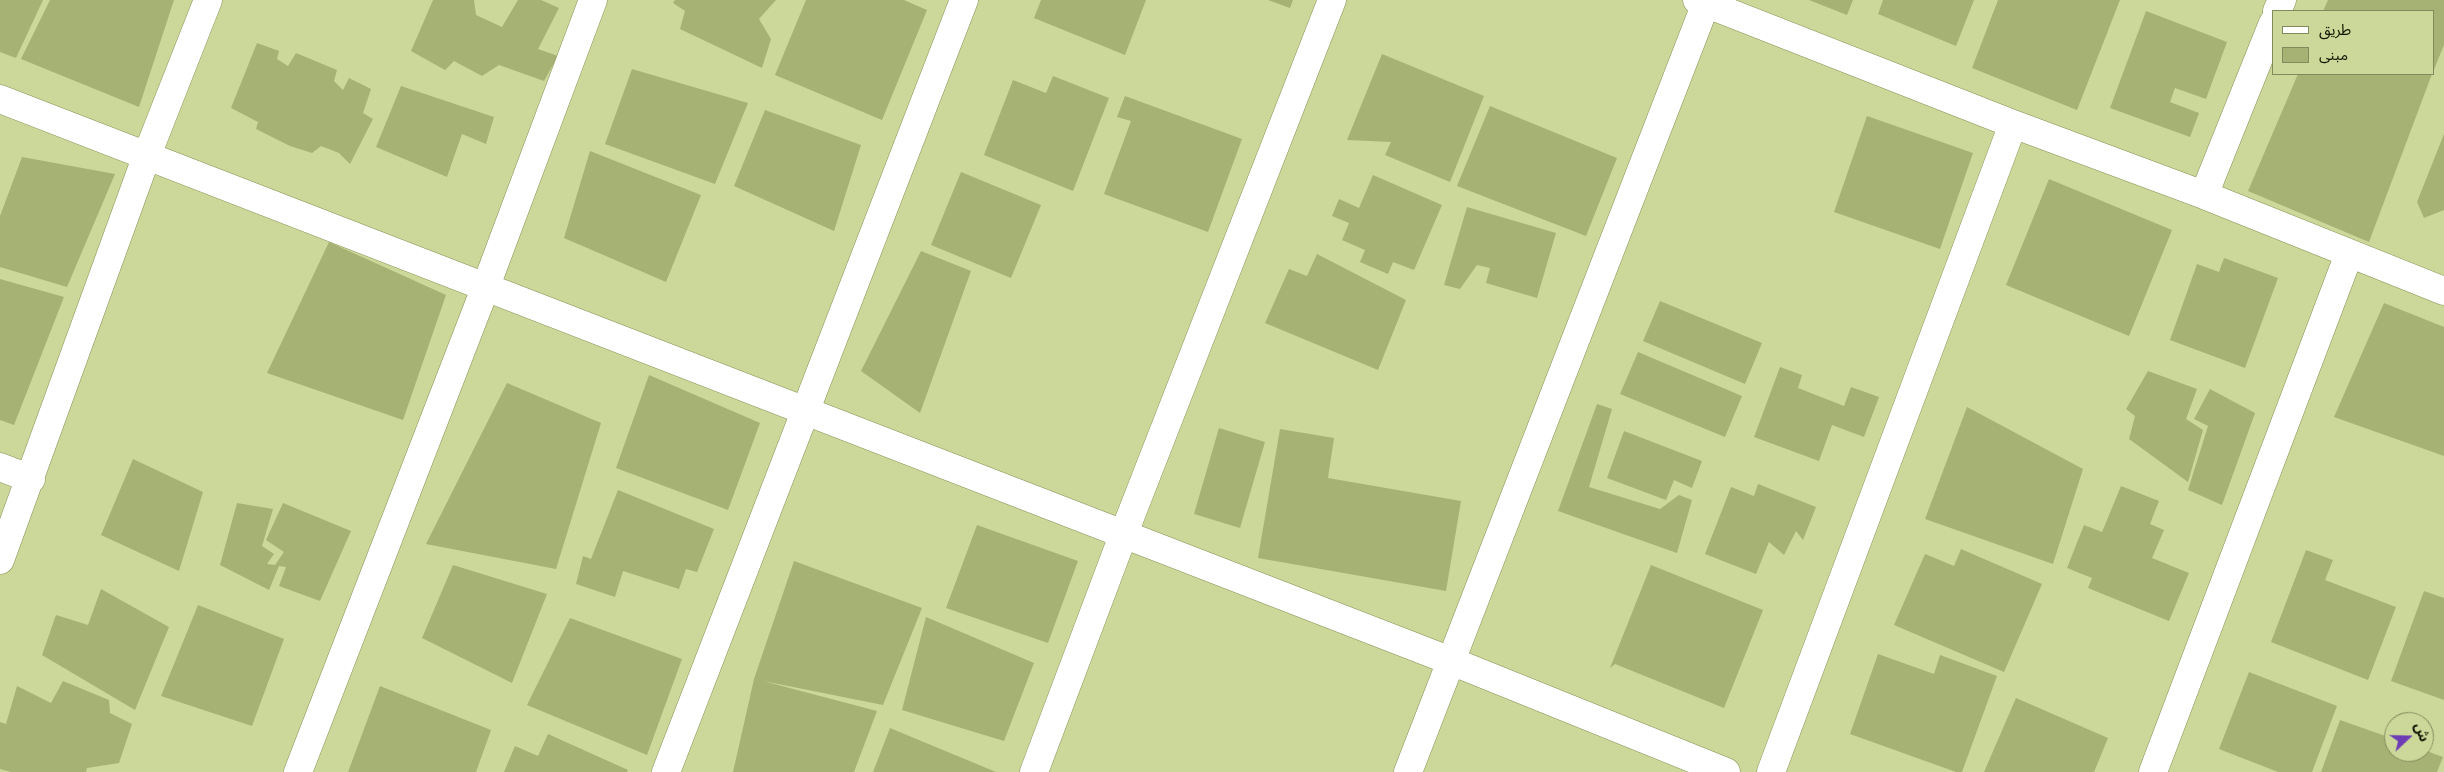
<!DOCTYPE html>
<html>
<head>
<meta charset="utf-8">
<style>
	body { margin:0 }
	#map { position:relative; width:2444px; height:772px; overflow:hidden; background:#ccd899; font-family:Cabin,"Noto Sans Arabic",sans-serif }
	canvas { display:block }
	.legend { position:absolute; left:2272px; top:10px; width:162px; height:65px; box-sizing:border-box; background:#ccd899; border:1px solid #818a5c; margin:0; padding:6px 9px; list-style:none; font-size:15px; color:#111500 }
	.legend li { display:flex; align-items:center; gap:10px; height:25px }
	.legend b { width:25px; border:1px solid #818a5c }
	.north { position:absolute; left:2384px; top:712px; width:50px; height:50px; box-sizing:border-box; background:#ccd899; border:1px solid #818a5c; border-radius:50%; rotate:69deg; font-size:14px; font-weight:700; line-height:20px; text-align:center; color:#111500 }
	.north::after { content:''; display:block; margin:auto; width:18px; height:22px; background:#6c3db5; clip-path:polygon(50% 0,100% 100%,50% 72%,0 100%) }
</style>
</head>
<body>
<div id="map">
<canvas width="2444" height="772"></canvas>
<ul class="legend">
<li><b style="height:6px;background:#fff"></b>طريق</li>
<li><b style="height:14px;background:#a6b174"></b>مبنى</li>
</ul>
<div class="north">ش</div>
</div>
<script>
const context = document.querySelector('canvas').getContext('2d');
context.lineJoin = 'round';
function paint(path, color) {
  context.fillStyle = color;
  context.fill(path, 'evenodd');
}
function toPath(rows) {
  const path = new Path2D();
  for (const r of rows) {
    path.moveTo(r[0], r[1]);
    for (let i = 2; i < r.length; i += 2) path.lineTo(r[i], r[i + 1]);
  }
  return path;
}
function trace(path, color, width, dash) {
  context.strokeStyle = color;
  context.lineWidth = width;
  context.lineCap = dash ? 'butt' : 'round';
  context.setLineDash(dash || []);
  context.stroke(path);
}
paint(toPath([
	[0,0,43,0,16,58,0,52],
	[50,0,174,0,139,107,21,59],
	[433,0,474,0,476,15,502,27,518,0,541,0,559,8,538,49,558,56,544,81,499,65,482,76,454,61,445,70,411,51],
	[675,0,776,0,759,19,771,39,762,68,680,29,685,11,673,3],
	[806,0,904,0,927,10,882,120,775,75],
	[1041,0,1146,0,1125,55,1034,18],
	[1268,0,1293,0,1290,8],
	[1809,0,1853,0,1847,15],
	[1883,0,1974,0,1956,46,1878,14],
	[1998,0,2120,0,2077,110,1972,68],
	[2328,0,2444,0,2444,45,2433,72,2433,11,2323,11],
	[2146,11,2227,42,2206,99,2175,88,2170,102,2199,113,2190,137,2110,108],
	[257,43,279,51,277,59,288,66,296,53,337,70,334,81,343,90,349,78,371,89,363,113,373,119,350,164,339,153,321,146,312,153,290,146,256,129,258,122,231,108],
	[1382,54,1484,96,1450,182,1385,155,1391,142,1347,140],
	[632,69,748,103,715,184,605,144],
	[2298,74,2432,74,2369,242,2248,191],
	[1053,76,1109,98,1073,191,984,155,1013,80,1046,93],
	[401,86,494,117,486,144,462,134,447,177,376,147],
	[1125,96,1242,139,1208,232,1104,194,1131,121,1117,117],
	[1490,106,1617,158,1586,236,1457,186],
	[765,110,861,145,834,231,734,186],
	[1867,116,1973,153,1940,249,1834,212],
	[2444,134,2444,210,2424,218,2417,202],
	[590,151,701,195,666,282,564,238],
	[22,157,115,174,67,287,0,267,0,216],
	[961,172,1041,205,1011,278,931,245],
	[1373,175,1442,205,1414,270,1393,262,1388,274,1360,262,1365,250,1342,240,1349,223,1332,216,1339,199,1359,208],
	[2049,179,2172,230,2129,336,2006,285],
	[1467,207,1556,233,1537,298,1486,283,1490,268,1477,265,1460,289,1444,285],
	[329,242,446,295,403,420,267,373],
	[921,251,971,271,920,413,861,371],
	[1317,254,1406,300,1378,370,1265,323,1289,269,1307,276],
	[2224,258,2278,278,2245,368,2170,340,2197,264,2219,272],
	[0,279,64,297,14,425,0,420],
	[1660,301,1762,343,1745,384,1643,341],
	[2384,303,2444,327,2444,456,2334,417],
	[1638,352,1742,396,1725,437,1620,394],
	[1780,367,1802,375,1798,388,1844,406,1851,387,1879,397,1864,437,1832,425,1819,461,1754,437],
	[2148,371,2197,389,2186,419,2203,430,2188,482,2129,439,2135,416,2126,409],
	[649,375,760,423,728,510,616,468],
	[507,383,601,423,556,569,426,544],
	[2210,389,2255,413,2222,505,2188,490,2208,426,2194,419],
	[1597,404,1612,409,1589,487,1660,509,1679,495,1692,500,1677,553,1558,511],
	[1967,407,2083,469,2053,564,1925,519],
	[1219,428,1265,442,1240,528,1194,514],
	[1280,429,1334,438,1328,478,1461,501,1446,591,1258,558],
	[1624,431,1702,461,1692,488,1674,480,1666,500,1607,478],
	[133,459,203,492,179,571,101,535],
	[1758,484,1816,507,1803,540,1796,531,1784,555,1769,542,1756,574,1705,554,1731,487,1754,496],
	[2121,486,2159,501,2150,524,2164,530,2152,558,2189,573,2169,621,2088,588,2092,578,2067,568,2084,525,2102,532],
	[618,490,714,529,697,572,686,569,679,589,623,571,615,597,576,584,583,556,591,559],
	[237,503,273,509,262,546,274,554,267,564,275,565,284,552,266,540,283,503,351,531,320,601,279,586,286,567,279,566,269,590,220,565],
	[977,525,1078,561,1048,643,946,608],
	[1961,549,2042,584,2004,672,1894,625,1925,554,1954,566],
	[2306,550,2333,560,2325,580,2396,607,2368,680,2271,642],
	[794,561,922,608,883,705,763,681,877,711,854,772,733,772,754,679],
	[453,565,547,594,512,683,422,638],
	[1651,565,1763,610,1724,708,1615,664,1610,668],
	[101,589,169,627,135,710,42,655,56,615,88,625],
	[2424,591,2444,598,2444,700,2391,681],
	[198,605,284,639,252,726,161,696],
	[926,617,1034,663,1004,741,902,710],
	[570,618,682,659,647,755,527,705],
	[1878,654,1934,674,1940,655,1997,676,1962,772,1956,772,1850,734],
	[2249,672,2337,706,2312,772,2278,772,2219,749],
	[63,681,109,700,110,713,132,724,119,763,87,768,86,772,11,772,0,769,0,722,6,724,17,686,51,703],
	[380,686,491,730,476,772,348,772],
	[2016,698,2108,738,2094,772,1984,772],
	[2340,720,2394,739,2394,752,2424,752,2424,750,2443,757,2437,772,2321,772],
	[890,728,996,772,873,772],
	[548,734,628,770,627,772,504,772,515,746,538,756]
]), '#a6b174');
const street = toPath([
	[1697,0,2013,124,2204,195,2444,291],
	[2277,11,2282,0],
	[0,99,1451,661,1726,772],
	[2204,195,2273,23],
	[0,467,31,479],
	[0,560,147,155,208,0],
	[298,772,486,286,593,0],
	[666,772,964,0],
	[1034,772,1124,533,1332,0],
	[1408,772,1706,3],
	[1771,772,2013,124],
	[2153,772,2349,254]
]);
trace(street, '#869155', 29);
trace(street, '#fff', 28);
</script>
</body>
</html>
